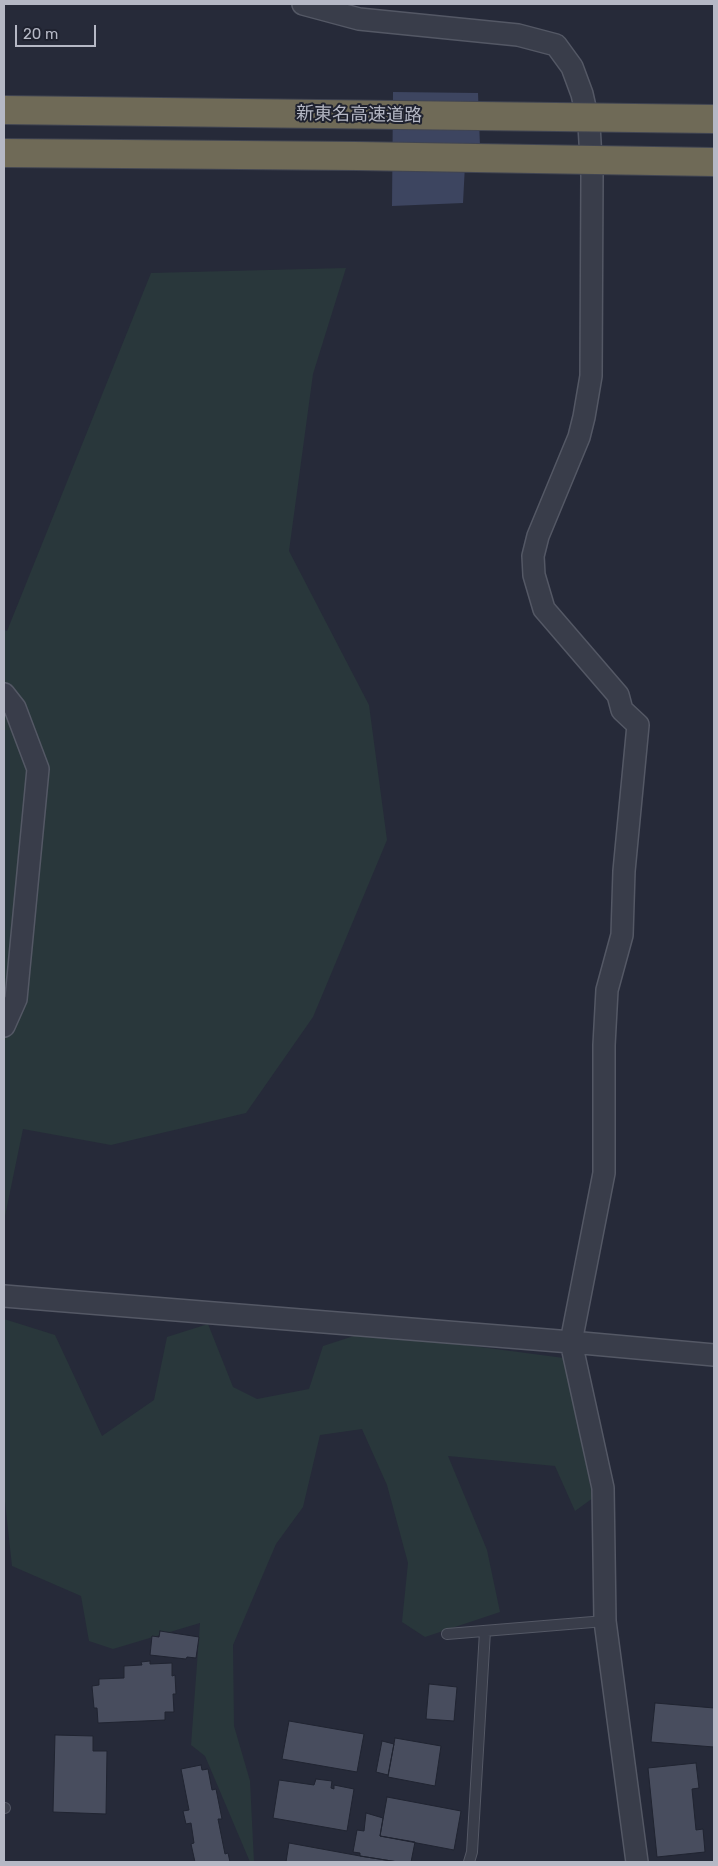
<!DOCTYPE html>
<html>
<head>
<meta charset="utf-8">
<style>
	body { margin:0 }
	#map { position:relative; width:718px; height:1866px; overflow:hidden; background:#262a39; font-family:Rubik,sans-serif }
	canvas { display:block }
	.frame { position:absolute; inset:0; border:5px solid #b5b8c5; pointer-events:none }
	.scale { position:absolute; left:15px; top:25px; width:81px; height:22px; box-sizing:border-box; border:2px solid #b5b8c5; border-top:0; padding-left:6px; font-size:15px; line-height:18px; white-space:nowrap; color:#b5b8c5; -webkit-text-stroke:4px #1f222f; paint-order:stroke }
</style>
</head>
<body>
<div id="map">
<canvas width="718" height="1866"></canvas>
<div class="frame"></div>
<div class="scale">20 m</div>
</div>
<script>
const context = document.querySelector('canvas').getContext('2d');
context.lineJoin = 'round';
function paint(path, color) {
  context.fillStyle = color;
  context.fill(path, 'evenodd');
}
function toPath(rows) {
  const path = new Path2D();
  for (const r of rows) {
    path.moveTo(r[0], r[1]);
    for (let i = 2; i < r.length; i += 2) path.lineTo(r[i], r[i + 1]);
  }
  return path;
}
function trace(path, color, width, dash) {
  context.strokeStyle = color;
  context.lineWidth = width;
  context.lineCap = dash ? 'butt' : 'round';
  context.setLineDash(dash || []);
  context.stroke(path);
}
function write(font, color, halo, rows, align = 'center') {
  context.font = font + ' Rubik,"Noto Sans JP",sans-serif';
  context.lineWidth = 4;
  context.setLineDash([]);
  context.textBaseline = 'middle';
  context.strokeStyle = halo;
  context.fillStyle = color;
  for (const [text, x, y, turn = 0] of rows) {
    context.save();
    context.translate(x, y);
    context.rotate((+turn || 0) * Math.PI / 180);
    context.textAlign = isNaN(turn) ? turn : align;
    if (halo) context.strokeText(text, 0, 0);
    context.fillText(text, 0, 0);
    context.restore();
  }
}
paint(toPath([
	[346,268,313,374,289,551,369,705,387,840,313,1017,246,1113,111,1145,23,1129,4,1221,4,630,7,631,151,273],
	[4,1319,55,1335,102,1436,154,1400,167,1337,208,1324,233,1387,257,1399,309,1389,323,1346,366,1332,564,1358,593,1498,575,1511,555,1466,448,1456,487,1550,500,1612,425,1637,402,1622,408,1563,387,1485,362,1429,320,1435,303,1507,276,1544,233,1645,234,1726,250,1781,254,1862,250,1862,205,1756,191,1745,200,1623,113,1649,89,1641,81,1596,12,1566,4,1493]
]), '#29373b');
paint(toPath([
	[393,92,478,93,480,146,466,146,463,203,392,206]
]), '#3d4560');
const building = toPath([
	[160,1631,199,1637,196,1658,187,1657,186,1659,150,1655,152,1636,159,1637,160,1631],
	[150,1661,150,1664,172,1663,172,1676,175,1675,176,1694,173,1694,174,1712,165,1712,165,1720,98,1723,97,1708,94,1708,92,1686,99,1685,99,1679,124,1678,124,1666,142,1665,141,1662,150,1661],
	[429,1684,457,1687,454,1721,426,1719,429,1684],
	[655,1703,714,1708,714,1747,651,1742,655,1703],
	[289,1721,364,1734,357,1772,282,1759,289,1721],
	[55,1735,93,1736,93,1751,107,1751,106,1814,53,1812,55,1735],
	[395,1738,441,1746,435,1786,388,1777,395,1738],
	[382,1741,394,1744,388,1775,376,1772,382,1741],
	[696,1763,699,1788,692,1789,696,1830,703,1829,705,1852,657,1857,648,1768,696,1763],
	[201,1765,202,1770,208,1769,212,1790,216,1789,222,1819,218,1819,225,1854,228,1853,230,1862,195,1862,191,1844,194,1843,191,1823,186,1824,183,1811,189,1810,181,1769,201,1765],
	[316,1779,332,1781,331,1788,334,1789,334,1785,354,1789,347,1831,273,1818,279,1780,314,1785,316,1779],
	[387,1797,461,1811,454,1850,380,1836,387,1797],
	[366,1813,383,1818,380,1836,415,1842,411,1862,398,1862,360,1856,360,1853,353,1852,357,1830,364,1831,366,1813],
	[289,1843,360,1856,398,1862,286,1862,289,1843]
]);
paint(building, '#484d5e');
trace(building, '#202431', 1);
const lane = toPath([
	[447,1634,605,1621],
	[4,1808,5,1808],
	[469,1862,472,1852,485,1631]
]);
const street = toPath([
	[303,4,359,19,518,35,556,45,572,67,582,94,589,125,592,176,591,376,584,417,579,437,538,536,533,556,534,575,544,609,618,695,622,710,638,725,624,871,622,935,607,990,604,1045,604,1173,571,1342,603,1488,605,1621,637,1862],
	[4,694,15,708,38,769,16,999,4,1026],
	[4,1296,571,1342,714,1355]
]);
trace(lane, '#545865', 12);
trace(street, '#545865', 24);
trace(lane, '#393d4a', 10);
trace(street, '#393d4a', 21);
const highwayBridge = toPath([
	[4,110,714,119],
	[4,153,356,156,714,162]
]);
trace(highwayBridge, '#414552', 30, []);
trace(highwayBridge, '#6f6a57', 28);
write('18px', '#b5b8c5', '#1f222f', [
	["新東名高速道路",359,115,1]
]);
</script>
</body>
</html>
